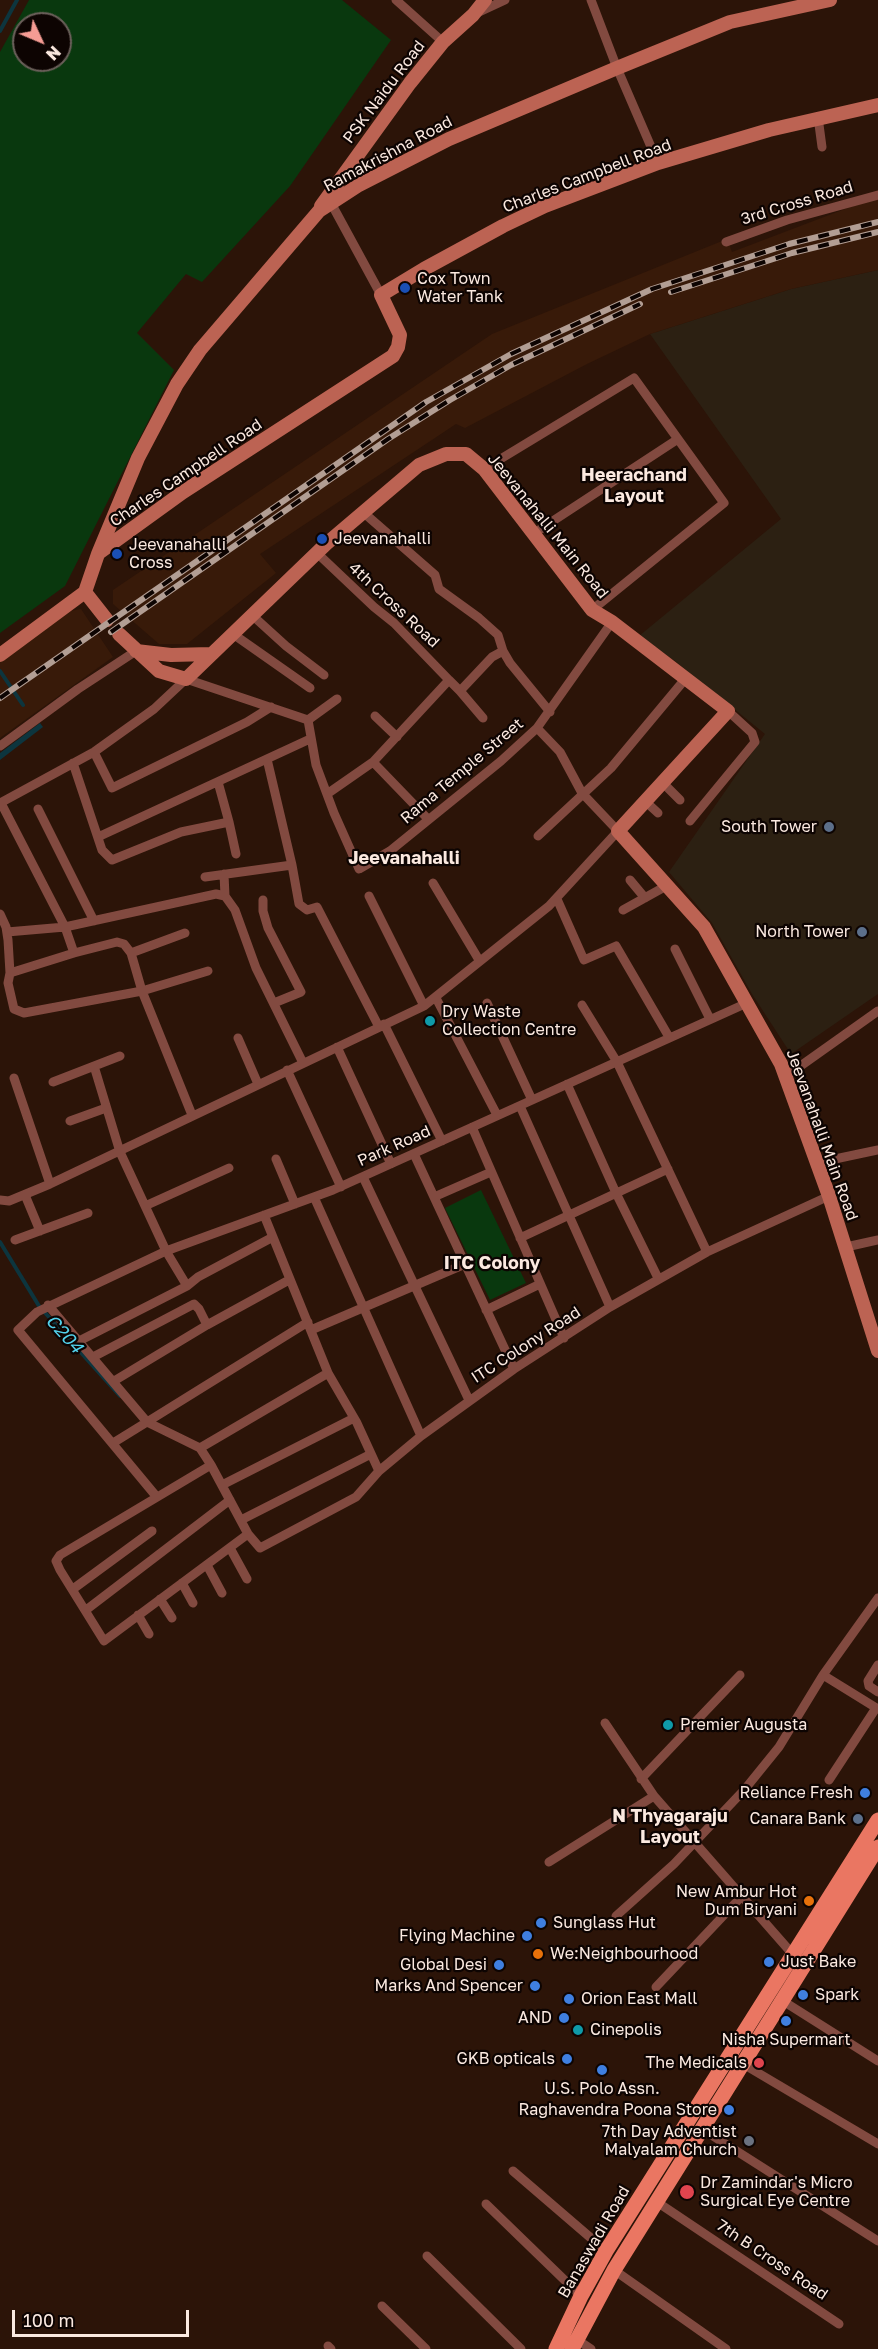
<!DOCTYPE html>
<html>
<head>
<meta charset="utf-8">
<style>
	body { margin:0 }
	#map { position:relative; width:878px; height:2349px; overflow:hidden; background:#2c1408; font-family:"Golos Text",sans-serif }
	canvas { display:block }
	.north { position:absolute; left:12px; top:12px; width:60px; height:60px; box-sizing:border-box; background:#0d0402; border:2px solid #6c605b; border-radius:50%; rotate:134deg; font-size:16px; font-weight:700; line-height:24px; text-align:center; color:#fbe9e0 }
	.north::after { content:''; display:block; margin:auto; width:21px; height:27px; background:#f59c94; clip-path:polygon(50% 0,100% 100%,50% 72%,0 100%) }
	.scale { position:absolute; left:12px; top:2310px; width:177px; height:27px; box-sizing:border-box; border:3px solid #fbe9e0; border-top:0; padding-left:8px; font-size:18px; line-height:21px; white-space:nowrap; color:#fbe9e0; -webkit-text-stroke:4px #0d0402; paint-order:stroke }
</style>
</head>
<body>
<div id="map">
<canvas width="878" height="2349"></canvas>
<div class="north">N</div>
<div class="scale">100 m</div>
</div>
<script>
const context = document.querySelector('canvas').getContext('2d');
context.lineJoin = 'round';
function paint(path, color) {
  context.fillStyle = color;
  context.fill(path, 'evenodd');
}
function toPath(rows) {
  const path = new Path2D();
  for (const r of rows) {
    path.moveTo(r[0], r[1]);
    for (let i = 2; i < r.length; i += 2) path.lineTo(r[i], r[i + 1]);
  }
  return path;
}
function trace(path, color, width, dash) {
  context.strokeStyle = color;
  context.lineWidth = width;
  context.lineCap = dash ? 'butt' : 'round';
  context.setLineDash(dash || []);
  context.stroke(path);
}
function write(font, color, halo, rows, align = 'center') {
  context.font = font + ' "Golos Text",sans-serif';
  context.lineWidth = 4.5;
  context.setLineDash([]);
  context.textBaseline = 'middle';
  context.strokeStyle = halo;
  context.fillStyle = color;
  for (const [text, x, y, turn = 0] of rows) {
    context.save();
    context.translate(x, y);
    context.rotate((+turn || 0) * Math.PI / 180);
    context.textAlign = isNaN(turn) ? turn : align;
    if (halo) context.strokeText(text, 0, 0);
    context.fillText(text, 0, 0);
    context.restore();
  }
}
paint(toPath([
	[878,270,878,994,791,1054,752,994,712,923,669,872,765,734,675,661,639,636,781,519,650,334,791,289]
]), '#2c2012');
paint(toPath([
	[878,199,878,270,791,289,650,334,587,364,465,428,456,424,260,554,276,573,187,644,159,644,113,604,113,590,492,334,727,239,732,252,866,201],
	[81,609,113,657,0,738,0,660,64,612]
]), '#381a09');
paint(toPath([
	[29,0,342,0,391,40,290,186,202,282,186,274,137,333,174,370,65,586,0,633,0,52],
	[24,24,60,24,60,60,24,60],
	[481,1190,526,1283,490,1300,445,1208]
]), '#09380e');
paint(toPath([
	[40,723,43,727,0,760,0,753]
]), '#0d353e');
trace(toPath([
	[0,31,17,0],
	[0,671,23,705],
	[0,1242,39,1306,120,1396]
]), '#0d353e', 4);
trace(toPath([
	[396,0,443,42],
	[591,0,617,68,658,163],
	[477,13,505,0],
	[818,117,822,147],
	[331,203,381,295],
	[726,242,787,220,878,195],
	[484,469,634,378,724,503,592,610],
	[364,513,435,575,439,589,479,618,498,635,503,651,510,663,550,712],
	[533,534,678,439],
	[317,553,374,607,394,623,449,680],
	[253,616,286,646,324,675],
	[233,634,310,688],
	[460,691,483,718],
	[375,716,397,737],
	[308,720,337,699],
	[0,746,78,689,136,651],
	[94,752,112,788,247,722,271,707],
	[267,759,292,865,299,904,307,910,317,907,379,1027],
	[373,762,428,819],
	[73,763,102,850,112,860,181,832,229,822,218,782],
	[662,782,680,800],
	[327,794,373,762,449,680,460,691,492,657,503,651],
	[645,801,658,813],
	[0,803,94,752,154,709,186,679,308,720,316,765,334,813,359,869,390,851,501,761,537,728,612,622],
	[1,803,65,927,74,953],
	[38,809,94,921],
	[690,821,755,742,752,733,728,711],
	[229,822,236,854],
	[538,836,611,768,686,678],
	[98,837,310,739],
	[224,874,225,896],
	[205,877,292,865],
	[630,880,645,898],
	[433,883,479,960],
	[369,896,424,1006],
	[557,899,584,960,616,946,669,1037],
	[263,900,263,911,268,928,301,992,274,1003],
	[623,910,668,885],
	[0,914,6,927,8,940,10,973],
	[7,932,65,927,216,894,225,896,235,910,256,968,303,1063],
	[675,949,710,1019],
	[131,953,185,933],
	[436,998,497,1115],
	[487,1003,532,1100],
	[582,1005,617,1062,707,1252],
	[384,1024,442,1141],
	[238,1038,258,1084],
	[337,1047,391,1164],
	[94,1066,120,1152,166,1251,187,1286],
	[287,1070,341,1187],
	[785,1077,878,1011],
	[14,1078,50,1184],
	[53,1082,120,1056],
	[567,1084,616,1193,658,1278],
	[520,1106,610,1307],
	[192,1115,142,991,131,953,124,944,117,942,74,953,10,973,8,983,14,1009,24,1013,142,991,208,971],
	[70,1121,106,1108],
	[472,1127,564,1338],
	[414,1154,514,1369],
	[276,1159,295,1204],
	[816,1163,878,1150],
	[363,1177,469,1400],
	[25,1195,40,1231],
	[314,1197,421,1436],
	[434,1197,491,1172],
	[0,1200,9,1201,50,1184,424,1006,549,906,618,831,582,793,560,752,537,728],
	[145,1206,229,1168],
	[264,1215,328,1373,357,1423,379,1471],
	[520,1238,668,1169],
	[15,1240,88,1213],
	[846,1247,878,1240],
	[48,1305,147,1422,308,1322],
	[486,1310,540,1284],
	[311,1330,465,1264],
	[79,1341,187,1286,198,1277,273,1237],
	[93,1357,194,1304,199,1309,207,1325],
	[114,1381,207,1325,289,1280],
	[113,1443,147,1422,200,1448,211,1465,248,1534,260,1548,356,1497,379,1471,421,1436,514,1369,610,1307,707,1252,829,1196],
	[200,1448,328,1373],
	[211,1465,60,1555,56,1561,60,1570,104,1641,248,1534],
	[222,1485,354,1418],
	[156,1496,18,1330,37,1312,166,1251,333,1190,747,1003],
	[241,1520,371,1454],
	[230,1548,247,1579],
	[207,1565,222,1593],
	[182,1583,193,1603],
	[73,1589,152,1531],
	[160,1599,172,1618],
	[86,1610,230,1500],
	[138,1615,149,1634],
	[878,1665,868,1681,869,1686,878,1692],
	[823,1675,878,1709],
	[605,1723,654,1796,796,1958],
	[641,1779,740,1675],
	[829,1780,876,1708],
	[549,1862,654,1796],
	[616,1916,674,1864,745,1789,779,1747,823,1675,878,1598],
	[656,1987,742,1896],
	[783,2001,878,2061],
	[743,2064,878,2144],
	[702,2129,878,2241],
	[513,2171,606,2251],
	[657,2202,839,2324],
	[486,2204,581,2296],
	[427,2256,521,2349],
	[614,2270,726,2349],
	[382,2306,426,2349],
	[576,2339,591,2349],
	[328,2346,331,2349]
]), '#824a40', 9);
trace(toPath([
	[321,206,410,83,443,42,473,15,485,0],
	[100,552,183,492,393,356,398,347,400,335,381,295,424,269,503,226,545,206,658,163,769,130,878,105],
	[85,592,98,554,138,458,177,384,200,350,319,211,359,185,449,139,617,68,730,22,830,0],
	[85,592,107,620],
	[119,634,159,671,186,679,326,544,419,465,446,454,466,454,484,469,592,610,612,622,728,711,618,831,704,927,781,1064,829,1196,878,1351],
	[136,651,171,655,211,654],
	[0,655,85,592]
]), '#bc6353', 14);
trace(toPath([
	[556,2349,581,2296,606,2251,878,1820],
	[572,2349,614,2270,878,1847]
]), '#ea7662', 15);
const rail = toPath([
	[671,292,792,253,878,232],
	[111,632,388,439,450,400,511,365,640,304],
	[0,698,426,402,511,354,652,289,789,244,878,222]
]);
trace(rail, '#b29e94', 6);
trace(rail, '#0d0402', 4, [11]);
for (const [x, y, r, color] of [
	[405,288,6,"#1a4fb4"],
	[322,539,6,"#1a4fb4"],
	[117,554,6,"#1a4fb4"],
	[829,827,6,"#5c6f8a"],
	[862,932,6,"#5c6f8a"],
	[430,1021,6,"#0f9aa8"],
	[668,1725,6,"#0f9aa8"],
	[865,1793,6,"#3f7fe0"],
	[858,1819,6,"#5c6f8a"],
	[809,1901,6,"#e8710a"],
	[541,1923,6,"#3f7fe0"],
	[527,1936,6,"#3f7fe0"],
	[538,1954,6,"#e8710a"],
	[769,1962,6,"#3f7fe0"],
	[499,1965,6,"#3f7fe0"],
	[535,1986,6,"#3f7fe0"],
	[803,1995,6,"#3f7fe0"],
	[569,1999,6,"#3f7fe0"],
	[564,2018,6,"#3f7fe0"],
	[786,2021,6,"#3f7fe0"],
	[578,2030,6,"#0f9aa8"],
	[567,2059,6,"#3f7fe0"],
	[759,2063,6,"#e0444e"],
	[602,2070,6,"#3f7fe0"],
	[729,2110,6,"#3f7fe0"],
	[749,2141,6,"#6b7280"],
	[687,2192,8,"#e0444e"]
]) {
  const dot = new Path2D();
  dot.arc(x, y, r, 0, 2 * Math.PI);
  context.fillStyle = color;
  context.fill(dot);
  trace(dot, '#0d0402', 2);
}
write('16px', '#fbe9e0', '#0d0402', [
	["PSK Naidu Road",384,92,-53],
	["Ramakrishna Road",388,154,-28],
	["Charles Campbell Road",587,176,-21],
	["3rd Cross Road",797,203,-17],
	["Charles Campbell Road",186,473,-34],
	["Jeevanahalli Main Road",548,526,51],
	["4th Cross Road",394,605,43],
	["Rama Temple Street",462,771,-40],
	["Jeevanahalli Main Road",822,1135,70],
	["Park Road",394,1146,-24],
	["ITC Colony Road",526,1345,-33],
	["Banaswadi Road",594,2242,-60],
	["7th B Cross Road",772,2260,34]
]);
write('16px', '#fbe9e0', '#0d0402', [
	["Cox Town",417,279,"left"],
	["Water Tank",417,297,"left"],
	["Jeevanahalli",334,539,"left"],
	["Jeevanahalli",129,545,"left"],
	["Cross",129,563,"left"],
	["South Tower",817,827],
	["North Tower",850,932],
	["Dry Waste",442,1012,"left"],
	["Collection Centre",442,1030,"left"],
	["Premier Augusta",680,1725,"left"],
	["Reliance Fresh",853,1793],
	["Canara Bank",846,1819],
	["New Ambur Hot",797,1892],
	["Dum Biryani",797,1910],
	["Sunglass Hut",553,1923,"left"],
	["Flying Machine",515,1936],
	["We:Neighbourhood",550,1954,"left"],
	["Just Bake",781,1962,"left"],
	["Global Desi",487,1965],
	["Marks And Spencer",523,1986],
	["Spark",815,1995,"left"],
	["Orion East Mall",581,1999,"left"],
	["AND",552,2018],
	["Cinepolis",590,2030,"left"],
	["Nisha Supermart",786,2040,"center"],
	["GKB opticals",555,2059],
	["The Medicals",747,2063],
	["U.S. Polo Assn.",602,2089,"center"],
	["Raghavendra Poona Store",717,2110],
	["7th Day Adventist",737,2132],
	["Malyalam Church",737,2150],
	["Dr Zamindar's Micro",700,2183,"left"],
	["Surgical Eye Centre",700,2201,"left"]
], 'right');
write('bold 18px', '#fbe9e0', '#0d0402', [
	["Heerachand",634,475],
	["Layout",634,496],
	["Jeevanahalli",404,858],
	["ITC Colony",492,1263],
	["N Thyagaraju",670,1816],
	["Layout",670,1837]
]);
write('italic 18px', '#53d1eb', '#0d0402', [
	["C204",64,1334,48]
]);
</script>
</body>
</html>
